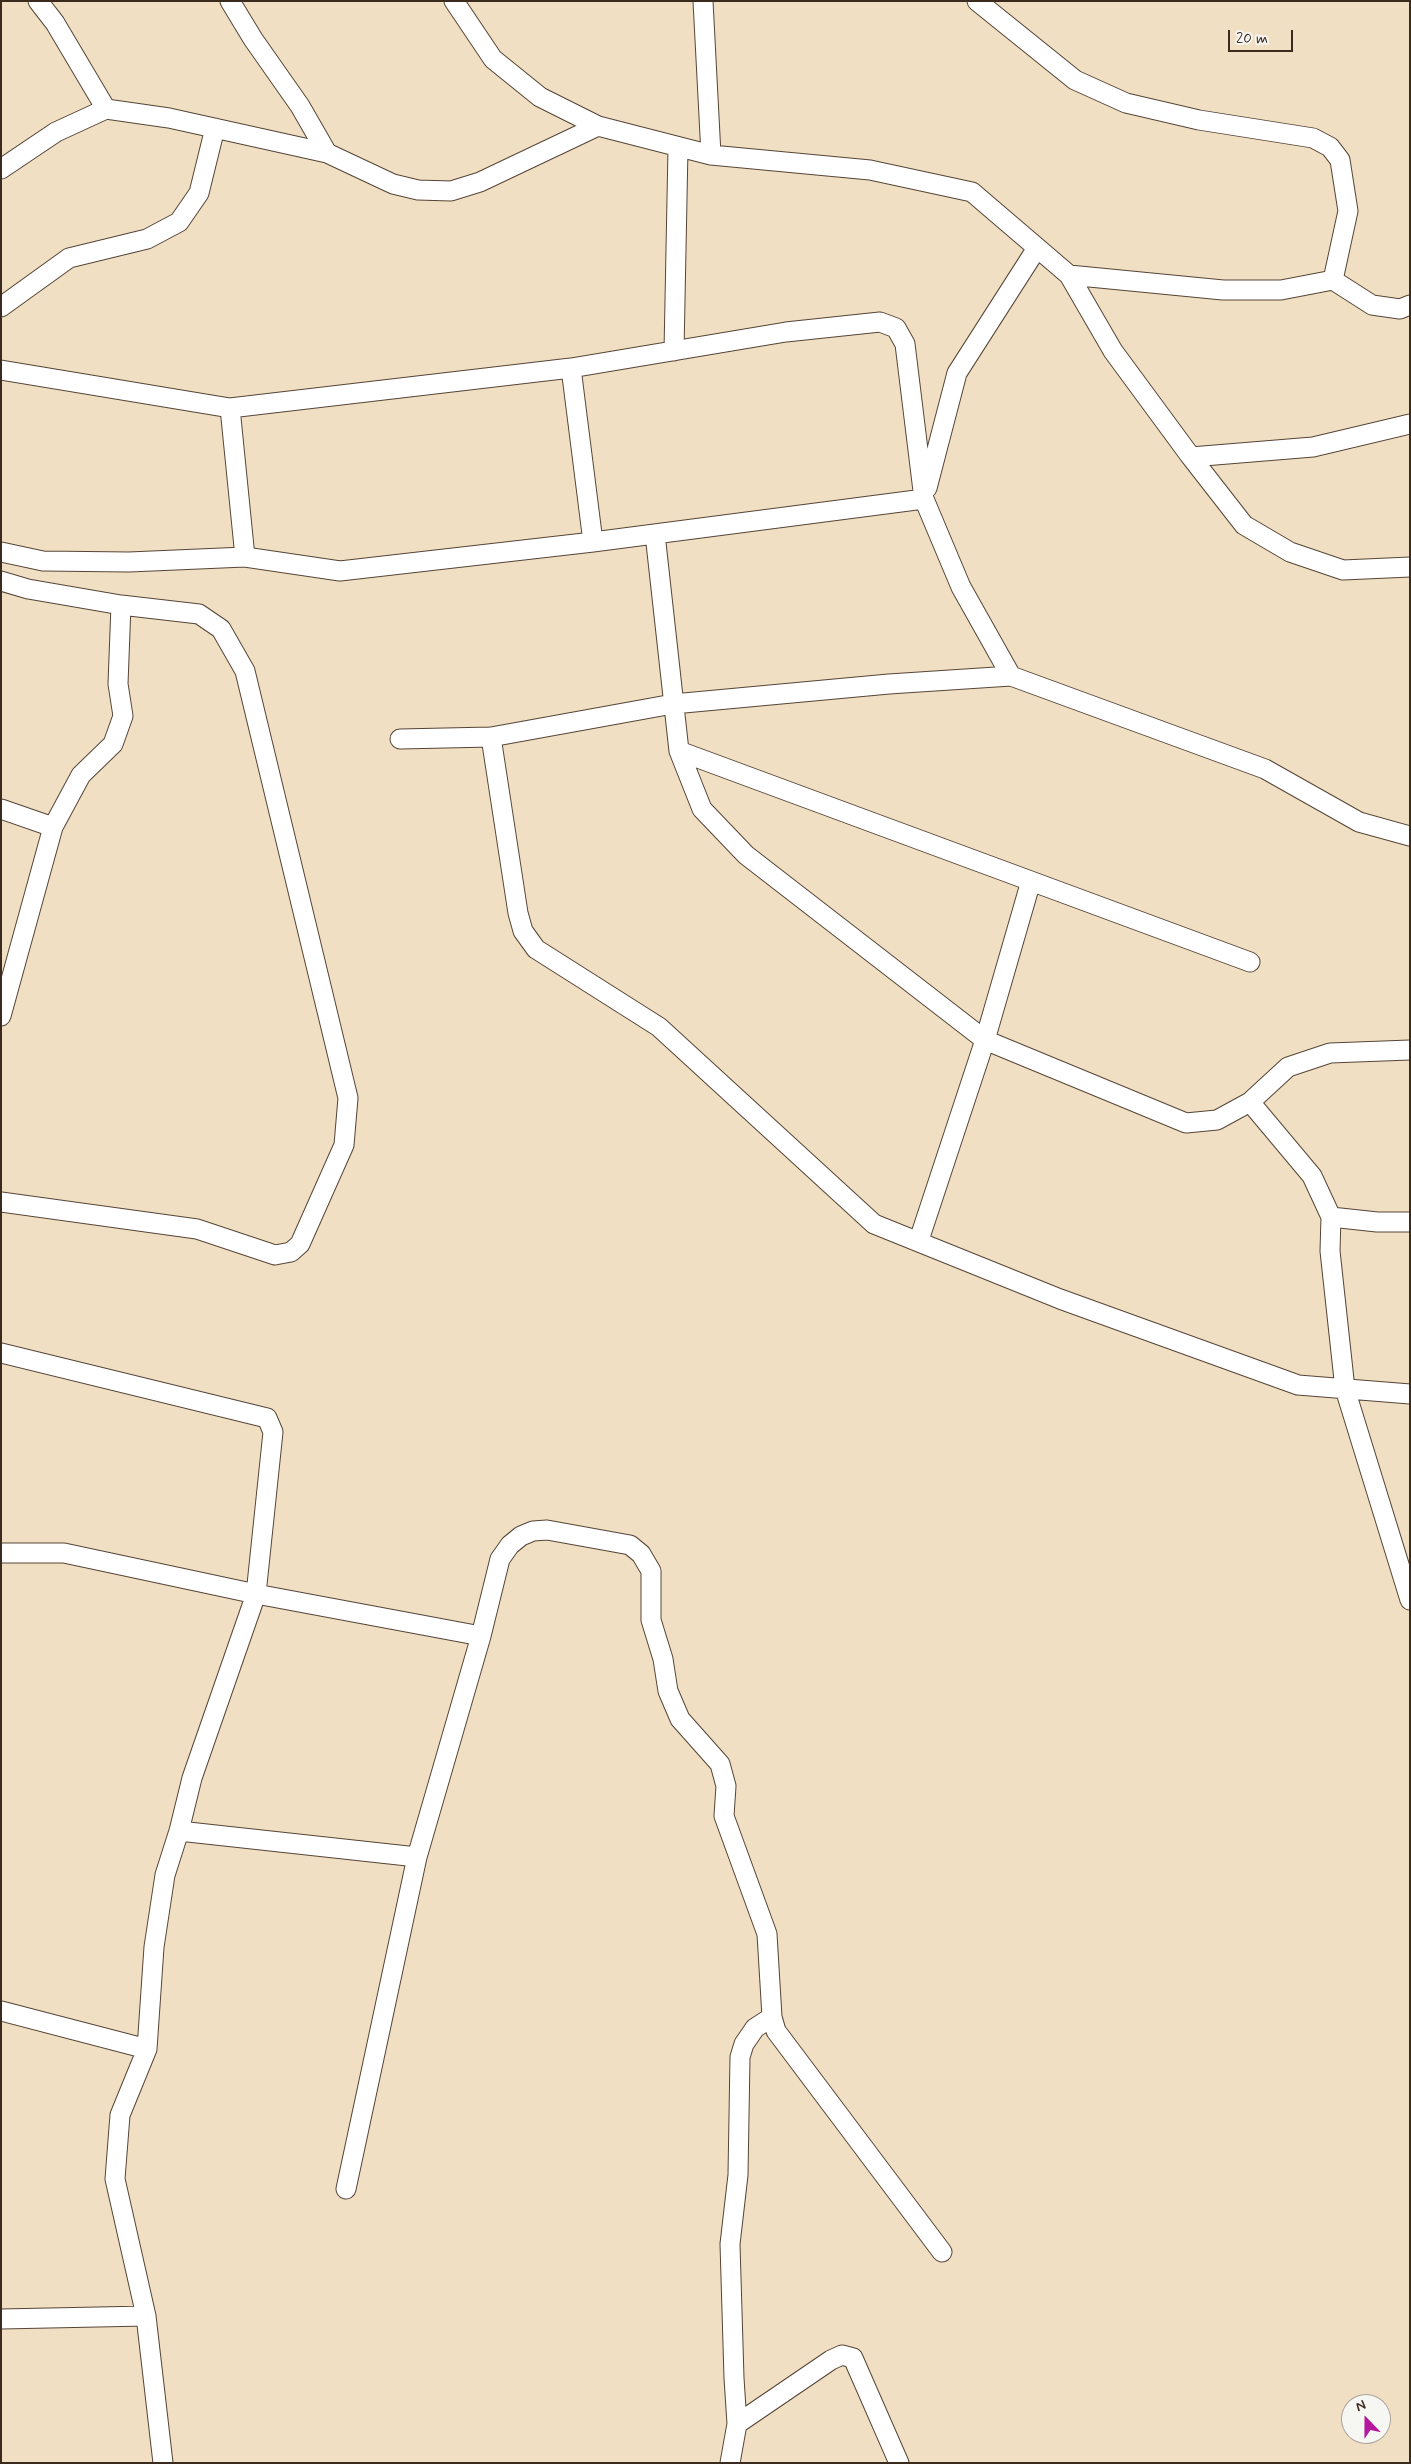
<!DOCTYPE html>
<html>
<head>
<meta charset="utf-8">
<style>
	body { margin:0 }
	#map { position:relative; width:1411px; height:2464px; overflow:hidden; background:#f0dfc2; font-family:Mynerve,sans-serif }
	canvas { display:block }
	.frame { position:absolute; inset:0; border:2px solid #3b2a1e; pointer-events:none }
	.north { position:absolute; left:1341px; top:2394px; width:50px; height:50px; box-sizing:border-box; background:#f6f6f2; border:1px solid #aba49d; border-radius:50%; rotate:338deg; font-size:14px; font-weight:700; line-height:20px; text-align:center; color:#3b2a1e }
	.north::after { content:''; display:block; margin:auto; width:18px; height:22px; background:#b5179e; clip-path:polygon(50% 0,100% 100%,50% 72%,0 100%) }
	.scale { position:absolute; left:1228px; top:30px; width:65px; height:22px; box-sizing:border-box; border:2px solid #3b2a1e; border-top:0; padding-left:6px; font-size:15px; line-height:18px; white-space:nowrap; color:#3b2a1e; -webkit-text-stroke:4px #f6f6f2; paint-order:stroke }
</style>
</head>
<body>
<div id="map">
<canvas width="1411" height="2464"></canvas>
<div class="frame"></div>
<div class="north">N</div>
<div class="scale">20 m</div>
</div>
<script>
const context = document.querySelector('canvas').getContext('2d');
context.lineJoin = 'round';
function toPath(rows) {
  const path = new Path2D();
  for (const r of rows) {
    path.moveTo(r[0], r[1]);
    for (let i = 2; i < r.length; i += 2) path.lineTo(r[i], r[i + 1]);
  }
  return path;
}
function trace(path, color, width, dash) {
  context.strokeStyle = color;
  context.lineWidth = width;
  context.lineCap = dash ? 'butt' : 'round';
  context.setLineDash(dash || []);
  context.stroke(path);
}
const street = toPath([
	[38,1,55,23,106,109],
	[230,1,253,39,300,106,327,153],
	[454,1,493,59,540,97,598,126,711,155,870,170,972,192,1069,275,1113,351,1191,457,1244,525,1290,552,1343,570,1410,567],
	[703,1,711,155],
	[977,1,1075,80,1126,103,1199,120,1313,138,1330,147,1340,160,1348,211,1333,280],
	[1,169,56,132,106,109,169,118,327,153,393,184,418,190,451,191,480,182,598,126],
	[1069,275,1223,290,1281,290,1333,280,1372,305,1400,309,1410,305],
	[1,307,69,258,147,239,179,222,199,193,215,128],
	[674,351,678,148],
	[571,368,593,542],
	[1,370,230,408,571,368,786,332,880,322,896,328,905,344,924,499,961,587,1011,676,1265,769,1359,822,1410,836],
	[230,408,245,557],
	[1191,457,1313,447,1410,424],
	[927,488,957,373,1037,248],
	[655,534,679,751,702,809,746,855,985,1040,1186,1123,1217,1120,1250,1102,1288,1067,1330,1053,1410,1050],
	[1,552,43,561,129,562,245,557,340,571,593,542,924,499],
	[1,581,28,589,121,605,199,614,221,629,245,671,348,1098,344,1145,300,1244,291,1252,275,1255,197,1229,1,1202],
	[491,737,518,913,523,931,536,949,659,1027,874,1224,1060,1299,1298,1385,1410,1394],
	[400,739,491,737,673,704,889,684,1011,676],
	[679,751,1250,962],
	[1,809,53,827],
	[1,1016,53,827,81,775,113,744,123,716,118,684,121,605],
	[1250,1102,1312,1176,1331,1217],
	[1410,1222,1377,1222,1331,1217,1330,1251,1345,1389,1410,1600],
	[919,1240,985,1040,1031,881],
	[1,1353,267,1418,273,1432,256,1594,192,1778,179,1831,165,1875,154,1947,147,2049,120,2115,115,2179,146,2316,163,2463],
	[1,1553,64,1553,256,1594,481,1636],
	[179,1831,417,1857],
	[1,2011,147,2049],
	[346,2189,417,1857,481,1636,500,1559,510,1545,521,1536,533,1531,547,1530,630,1545,641,1554,651,1571,651,1620,663,1659,668,1691,680,1719,720,1764,726,1786,724,1816,767,1934,772,2017,776,2031,942,2252],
	[1,2319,146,2316],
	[737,2424,831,2360,842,2355,853,2358,899,2463],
	[730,2463,737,2424,734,2378,730,2244,738,2175,740,2057,744,2044,755,2028,772,2017]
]);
trace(street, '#564537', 21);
trace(street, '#fff', 19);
</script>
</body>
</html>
